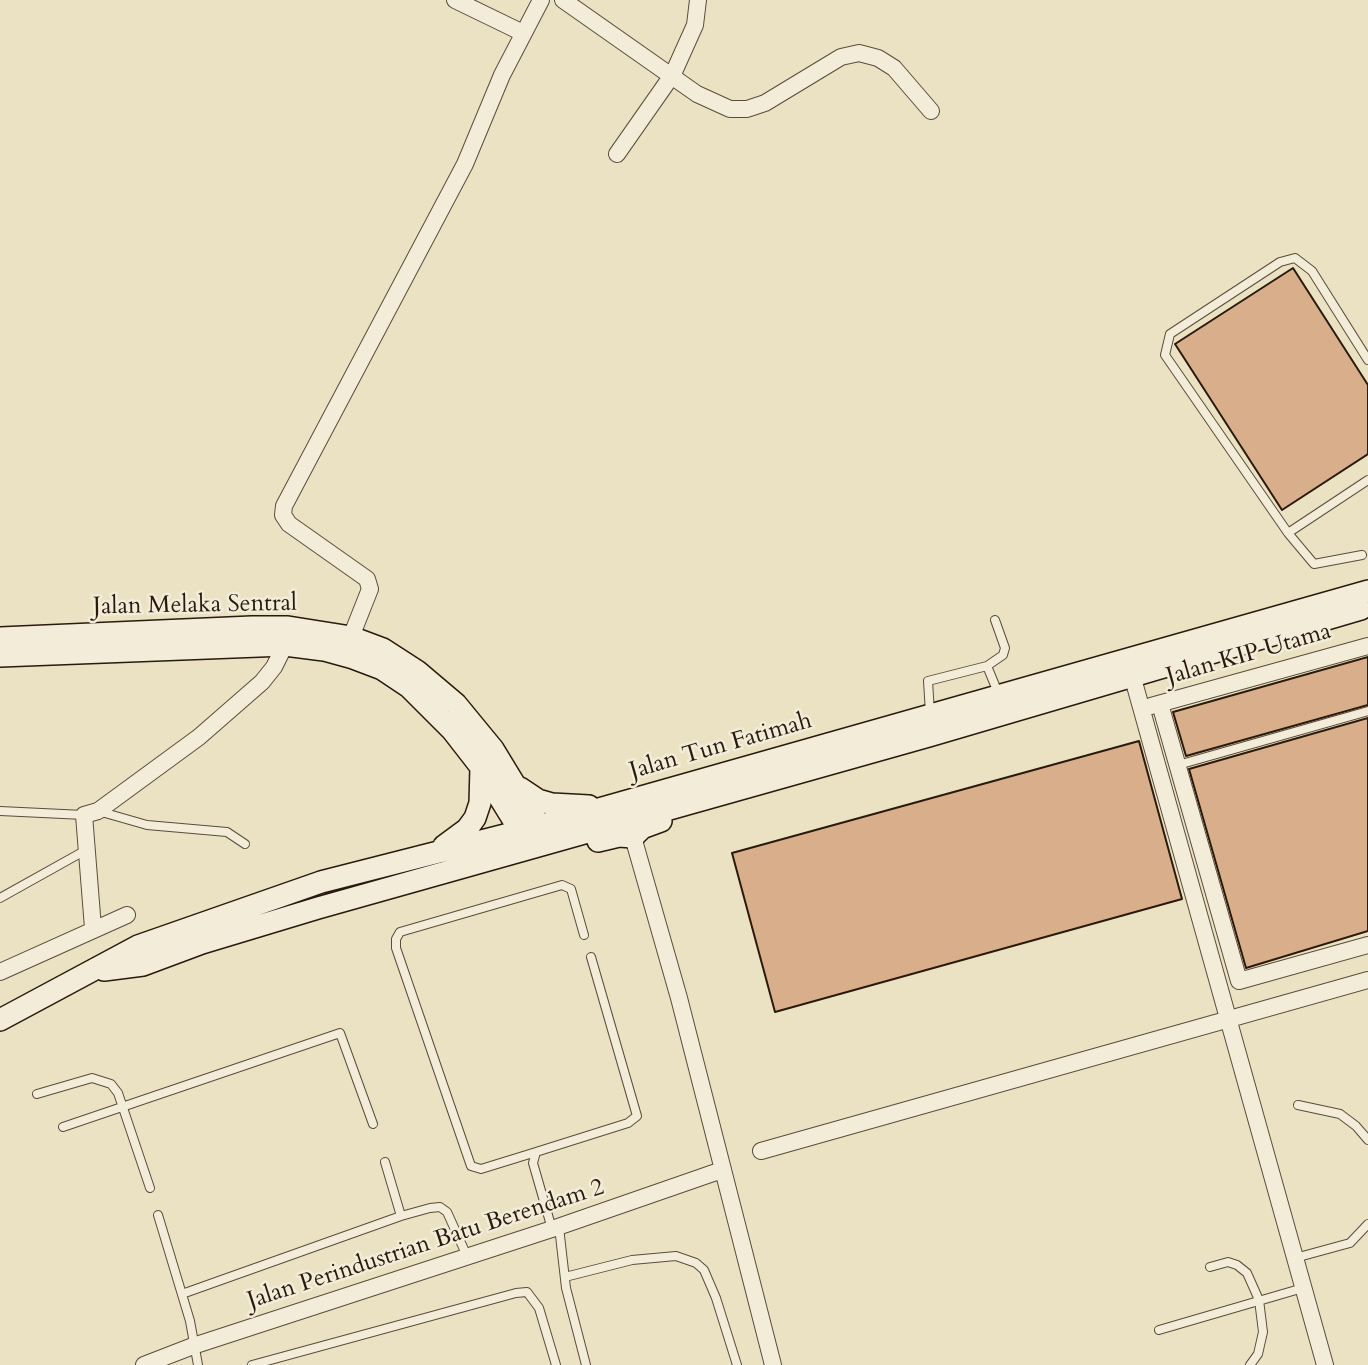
<!DOCTYPE html>
<html>
<head>
<meta charset="utf-8">
<style>
	body { margin:0 }
	canvas { display:block; background:#ebe2c4 }
</style>
</head>
<body>
<canvas width="1368" height="1365"></canvas>
<script>
const context = document.querySelector('canvas').getContext('2d');
context.lineJoin = 'round';
function paint(path, color) {
  context.fillStyle = color;
  context.fill(path, 'evenodd');
}
function toPath(rows) {
  const path = new Path2D();
  for (const r of rows) {
    path.moveTo(r[0], r[1]);
    for (let i = 2; i < r.length; i += 2) path.lineTo(r[i], r[i + 1]);
  }
  return path;
}
function trace(path, color, width, dash) {
  context.strokeStyle = color;
  context.lineWidth = width;
  context.lineCap = dash ? 'butt' : 'round';
  context.setLineDash(dash || []);
  context.stroke(path);
}
function write(font, color, halo, rows, align = 'center') {
  context.font = font + ' Cardo,serif';
  context.lineWidth = 5;
  context.setLineDash([]);
  context.textBaseline = 'middle';
  context.strokeStyle = halo;
  context.fillStyle = color;
  for (const [text, x, y, turn = 0] of rows) {
    context.save();
    context.translate(x, y);
    context.rotate((+turn || 0) * Math.PI / 180);
    context.textAlign = isNaN(turn) ? turn : align;
    if (halo) context.strokeText(text, 0, 0);
    context.fillText(text, 0, 0);
    context.restore();
  }
}
const building = toPath([
	[1293,268,1368,385,1368,454,1282,510,1175,344,1293,268],
	[1368,657,1368,705,1186,756,1173,712,1368,657],
	[1368,718,1368,931,1246,968,1189,769,1368,718],
	[1139,741,1182,899,775,1012,732,853,1139,741]
]);
paint(building, '#d9ae8a');
trace(building, '#2a1a0c', 2);
const lane = toPath([
	[1288,533,1368,480],
	[1362,555,1314,564,1288,533,1165,355,1170,334,1280,262,1295,258,1312,271,1368,360],
	[987,666,999,695],
	[930,713,928,681,987,666,1003,655,1005,648,995,620],
	[1178,765,1368,711],
	[0,811,84,815],
	[98,811,147,825,227,832,245,844],
	[0,898,86,850],
	[37,1094,92,1078,111,1084,118,1093,150,1188],
	[1298,1105,1340,1114,1356,1126,1368,1140],
	[63,1127,340,1033,373,1124],
	[536,1152,481,1169,471,1166,396,948,396,939,400,932,562,885,571,889,584,935],
	[385,1162,401,1216],
	[158,1215,190,1321,198,1365],
	[559,1227,566,1288,586,1365],
	[552,1229,533,1163,536,1152,628,1123,637,1116,591,957],
	[1295,1258,1350,1243,1368,1224],
	[1210,1267,1228,1262,1237,1265,1247,1273,1259,1300,1263,1332,1258,1354,1250,1365],
	[565,1277,632,1260,676,1256,696,1263,704,1270,716,1298,737,1365],
	[182,1294,401,1216,430,1208,440,1207,447,1212,467,1256],
	[1159,1330,1303,1288],
	[252,1365,516,1293,527,1292,539,1308,556,1365]
]);
const street = toPath([
	[455,0,523,33],
	[563,0,697,94,730,109,747,109,765,103,841,57,859,53,878,58,894,68,931,111],
	[617,154,673,74,695,25,698,0],
	[351,637,370,589,367,579,289,524,283,515,284,506,465,164,502,75,541,0],
	[1132,675,1325,1365],
	[1160,704,1239,981,1368,945],
	[1151,706,1368,646],
	[633,837,679,998,773,1365],
	[93,928,84,815,98,811,199,737,262,682,274,667,285,645],
	[0,972,127,915],
	[761,1151,1368,980],
	[144,1365,193,1346,552,1229,722,1170]
]);
const secondary = toPath([
	[0,638,252,627,288,627,351,637,383,649,417,671,456,704,493,749,546,836],
	[0,656,285,645,324,650,353,658,382,669,409,687,452,730,480,766,527,842],
	[520,788,538,800,552,804,589,806],
	[598,841,619,836,633,837,642,828,661,821],
	[444,846,467,829,475,818,480,803,481,767],
	[104,970,143,965,202,943,318,908,929,736,1361,609],
	[0,1020,138,946,321,882,521,831,1368,591]
]);
trace(lane, '#5a4c3a', 10);
trace(street, '#5a4c3a', 18);
trace(secondary, '#2a1a0c', 24);
trace(lane, '#f2ecd9', 8);
trace(street, '#f2ecd9', 16);
trace(secondary, '#f2ecd9', 21);
write('24px', '#2a1a0c', '#f2ecd9', [
	["Jalan Melaka Sentral",195,606,-1],
	["Jalan KIP Utama",1249,655,-16],
	["Jalan Tun Fatimah",721,747,-16],
	["Jalan Perindustrian Batu Berendam 2",426,1245,-18]
]);
</script>
</body>
</html>
